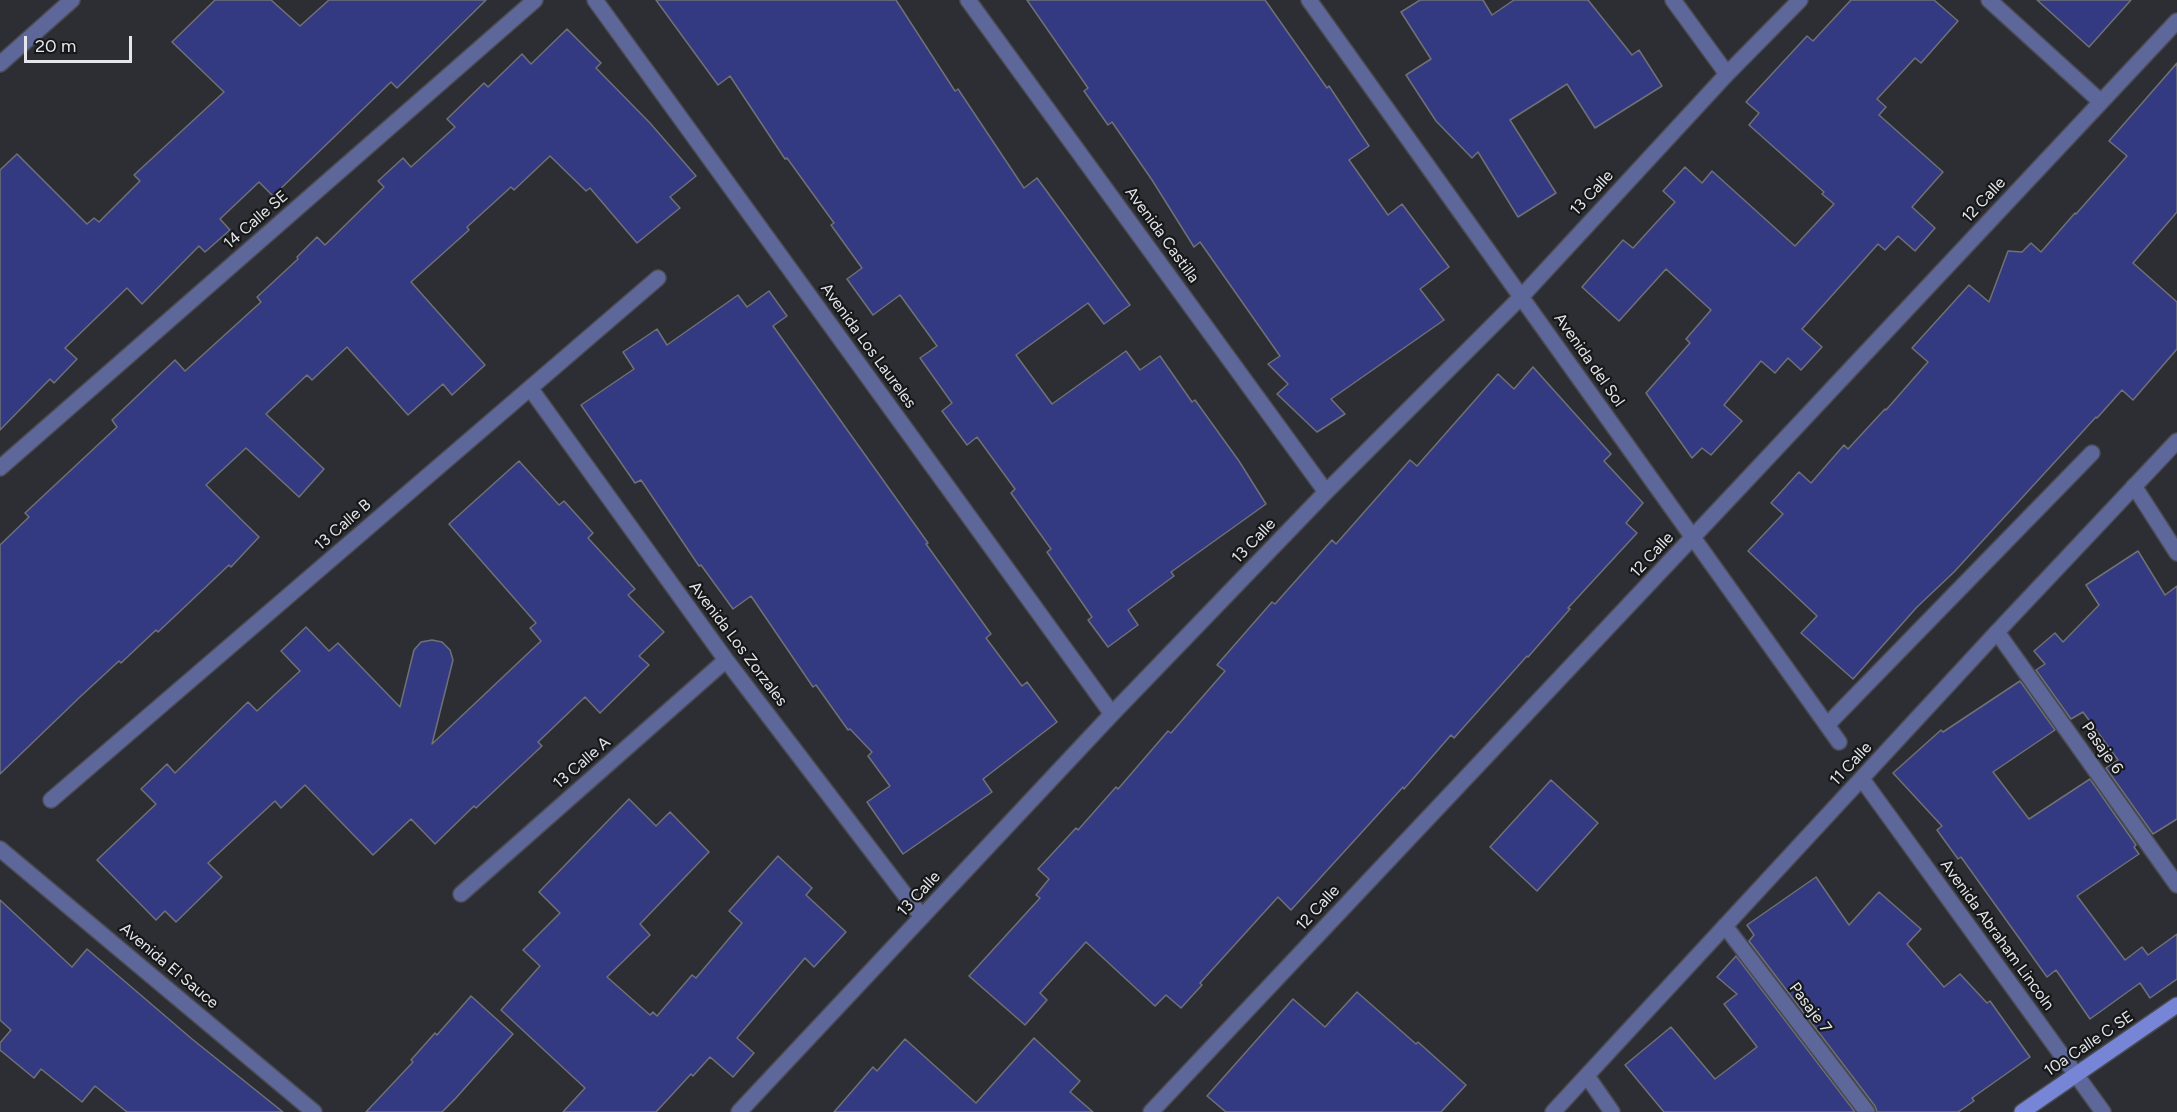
<!DOCTYPE html>
<html>
<head>
<meta charset="utf-8">
<style>
	body { margin:0 }
	#map { position:relative; width:2177px; height:1112px; overflow:hidden; background:#2d2e33; font-family:Figtree,sans-serif }
	canvas { display:block }
	.scale { position:absolute; left:24px; top:36px; width:108px; height:27px; box-sizing:border-box; border:3px solid #e5e6e9; border-top:0; padding-left:8px; font-size:18px; line-height:21px; white-space:nowrap; color:#e5e6e9; -webkit-text-stroke:4px #161719; paint-order:stroke }
</style>
</head>
<body>
<div id="map">
<canvas width="2177" height="1112"></canvas>
<div class="scale">20 m</div>
</div>
<script>
const context = document.querySelector('canvas').getContext('2d');
context.lineJoin = 'round';
function paint(path, color) {
  context.fillStyle = color;
  context.fill(path, 'evenodd');
}
function toPath(rows) {
  const path = new Path2D();
  for (const r of rows) {
    path.moveTo(r[0], r[1]);
    for (let i = 2; i < r.length; i += 2) path.lineTo(r[i], r[i + 1]);
  }
  return path;
}
function trace(path, color, width, dash) {
  context.strokeStyle = color;
  context.lineWidth = width;
  context.lineCap = dash ? 'butt' : 'round';
  context.setLineDash(dash || []);
  context.stroke(path);
}
function write(font, color, halo, rows, align = 'center') {
  context.font = font + ' Figtree,sans-serif';
  context.lineWidth = 4.5;
  context.setLineDash([]);
  context.textBaseline = 'middle';
  context.strokeStyle = halo;
  context.fillStyle = color;
  for (const [text, x, y, turn = 0] of rows) {
    context.save();
    context.translate(x, y);
    context.rotate((+turn || 0) * Math.PI / 180);
    context.textAlign = isNaN(turn) ? turn : align;
    if (halo) context.strokeText(text, 0, 0);
    context.fillText(text, 0, 0);
    context.restore();
  }
}
const building = toPath([
	[215,0,271,0,300,26,329,0,486,0,397,88,391,82,273,196,259,182,220,219,230,230,205,252,199,246,142,304,127,288,65,348,77,359,54,383,50,379,0,430,0,170,17,154,87,224,94,218,99,222,140,181,134,175,224,92,172,42,215,0],
	[656,0,896,0,955,91,958,89,1024,188,1037,178,1130,305,1104,324,1088,303,1016,355,1052,404,1126,351,1140,370,1160,356,1192,402,1195,400,1239,461,1266,504,1171,572,1174,576,1128,610,1138,625,1108,647,1088,620,1092,617,1047,552,1051,549,1011,493,1015,489,977,437,967,445,942,411,952,403,920,358,937,346,900,295,873,315,847,279,862,268,831,225,834,223,787,158,785,159,730,76,718,85,656,0],
	[1027,0,1265,0,1327,88,1329,86,1369,146,1349,160,1388,215,1402,204,1449,267,1420,289,1444,320,1331,399,1345,414,1317,432,1277,394,1288,384,1268,364,1280,356,1200,242,1194,247,1152,180,1112,122,1108,125,1084,91,1088,88,1027,0],
	[1420,0,1483,0,1492,15,1514,0,1588,0,1632,55,1639,50,1662,86,1595,128,1567,84,1510,120,1556,193,1518,217,1478,152,1472,158,1436,121,1406,75,1431,59,1401,12,1420,0],
	[1851,0,1934,0,1958,21,1921,63,1915,58,1877,99,1886,107,1879,115,1943,172,1912,207,1935,228,1915,251,1898,236,1885,250,1878,244,1802,329,1822,347,1801,370,1788,358,1775,373,1761,361,1724,405,1742,421,1711,455,1702,448,1692,458,1646,393,1690,343,1686,339,1711,310,1666,269,1619,321,1582,287,1623,240,1633,248,1675,202,1663,191,1685,167,1702,183,1712,171,1795,246,1834,204,1822,194,1824,192,1749,125,1759,113,1746,102,1807,36,1813,41,1851,0],
	[2037,0,2131,0,2089,47,2037,0],
	[567,29,601,63,596,68,650,123,696,176,670,197,680,208,637,243,590,188,586,191,550,156,514,190,511,187,467,227,469,230,411,282,485,365,452,395,443,384,408,415,347,347,312,380,307,375,266,414,324,469,299,497,246,448,206,485,259,537,231,567,229,565,158,632,156,630,121,663,119,661,81,696,0,774,0,545,29,517,25,513,117,427,112,420,175,360,185,371,261,302,257,297,298,259,297,257,317,237,325,245,384,187,378,181,403,158,411,167,455,127,447,119,484,83,488,87,522,54,531,64,567,29],
	[2177,63,2177,212,2133,263,2177,302,2177,349,2133,400,2122,390,2097,418,2096,417,1954,572,1917,607,1853,679,1801,633,1817,616,1748,551,1783,514,1771,503,1799,472,1811,483,1844,445,1848,449,1885,409,1886,410,1928,362,1912,348,1969,285,1989,302,2008,251,2022,252,2031,243,2041,252,2075,213,2076,214,2127,156,2109,141,2177,63],
	[769,291,787,316,773,326,928,543,926,544,991,634,986,638,1022,686,1027,682,1057,722,983,779,992,792,903,854,867,802,890,786,868,756,872,752,850,729,848,730,816,685,813,687,751,596,733,609,701,565,699,566,641,480,635,483,581,405,634,369,623,352,657,329,667,345,738,295,747,307,769,291],
	[1533,367,1611,454,1604,461,1643,503,1626,523,1637,533,1568,608,1570,609,1528,657,1527,656,1454,738,1451,735,1404,789,1403,787,1291,910,1278,897,1200,983,1202,985,1181,1008,1166,995,1155,1006,1086,942,1040,993,1047,1000,1025,1025,969,976,1040,898,1036,895,1049,879,1038,869,1076,828,1078,830,1116,787,1118,789,1168,731,1171,733,1225,671,1217,665,1272,602,1275,604,1332,540,1336,544,1410,460,1417,466,1498,374,1514,389,1533,367],
	[519,461,559,505,564,501,593,533,588,538,635,589,628,595,664,632,639,656,649,665,600,713,585,697,538,742,542,746,476,808,474,806,435,844,411,819,373,855,305,785,281,808,275,801,208,863,222,877,176,922,165,911,156,920,97,860,156,804,141,789,167,764,175,773,248,702,257,711,300,671,281,651,306,627,329,651,338,643,400,707,414,650,421,642,432,640,442,642,450,650,453,660,432,744,541,641,530,628,536,623,449,524,519,461],
	[2138,551,2165,595,2177,586,2177,819,2153,834,2106,768,2118,760,2083,712,2071,719,2036,670,2045,664,2034,651,2055,633,2063,642,2099,605,2086,585,2138,551],
	[2020,681,2055,730,1993,772,2029,819,2090,779,2136,845,2134,847,2139,854,2077,896,2125,960,2142,947,2148,955,2177,934,2177,979,2150,998,2140,983,2090,1019,2056,970,2047,977,1961,857,1958,859,1937,830,1942,826,1893,773,1941,730,1943,732,2020,681],
	[1551,780,1598,823,1537,891,1490,847,1551,780],
	[629,799,656,826,670,812,709,852,640,924,650,935,607,977,650,1015,653,1012,657,1016,692,975,696,978,742,923,729,911,778,856,812,888,806,895,846,932,814,967,805,958,737,1038,754,1053,733,1077,710,1057,693,1076,691,1074,656,1112,563,1112,585,1088,501,1010,540,966,523,950,560,913,539,892,629,799],
	[1816,877,1849,925,1879,892,1921,929,1907,944,1944,987,1960,974,1987,1003,1990,1001,2030,1057,1972,1098,1974,1101,1958,1112,1877,1112,1875,1106,1749,941,1754,935,1747,925,1816,877],
	[0,900,72,967,87,949,192,1039,283,1112,127,1112,95,1086,82,1102,41,1069,34,1078,0,1050,0,1043,11,1030,0,1020,0,900],
	[1736,956,1855,1112,1664,1112,1625,1065,1671,1027,1715,1079,1757,1047,1724,1004,1737,994,1717,977,1736,956],
	[1357,992,1416,1044,1418,1042,1466,1085,1441,1112,1226,1112,1207,1096,1293,999,1325,1027,1357,992],
	[471,996,513,1034,455,1099,442,1112,366,1112,413,1062,411,1060,435,1033,437,1035,471,996],
	[1034,1038,1080,1081,1070,1092,1093,1112,834,1112,873,1067,877,1071,905,1039,976,1103,1034,1038]
]);
paint(building, '#333a82');
trace(building, '#6f7176', 1.5);
const lane = toPath([
	[2134,486,2177,553],
	[1997,632,2177,885],
	[1827,725,2092,453],
	[1725,926,1867,1112],
	[1587,1076,1612,1112]
]);
const street = toPath([
	[595,0,1112,714],
	[968,0,1326,492],
	[1309,0,1839,742],
	[1673,0,1727,74],
	[1989,0,2101,102],
	[0,64,72,0],
	[530,388,726,660,922,917],
	[0,468,535,0],
	[1862,779,2103,1112],
	[51,800,658,278],
	[0,849,314,1112],
	[461,894,726,660],
	[739,1112,1112,714,1326,492,1522,296,1727,74,1800,0],
	[1151,1112,1740,487,2177,21],
	[1553,1112,1997,632,2177,441]
]);
const secondary = toPath([
	[2022,1112,2177,1005]
]);
trace(lane, '#4a4b50', 18);
trace(street, '#4a4b50', 18);
trace(secondary, '#4a4b50', 18);
trace(lane, '#5d679a', 15);
trace(street, '#5d679a', 15);
trace(secondary, '#7785d7', 15);
write('16px', '#e5e6e9', '#161719', [
	["13 Calle",1592,193,-47],
	["12 Calle",1984,200,-47],
	["14 Calle SE",256,220,-41],
	["Avenida Castilla",1162,235,54],
	["Avenida Los Laureles",868,346,54],
	["Avenida del Sol",1589,360,55],
	["13 Calle B",343,525,-41],
	["13 Calle",1254,541,-46],
	["12 Calle",1652,555,-47],
	["Avenida Los Zorzales",738,644,53],
	["Pasaje 6",2102,748,55],
	["13 Calle A",582,763,-41],
	["11 Calle",1851,764,-47],
	["13 Calle",919,894,-47],
	["12 Calle",1318,908,-47],
	["Avenida Abraham Lincoln",1997,935,54],
	["Avenida El Sauce",169,966,40],
	["Pasaje 7",1810,1008,53],
	["10a Calle C SE",2089,1044,-34]
]);
</script>
</body>
</html>
